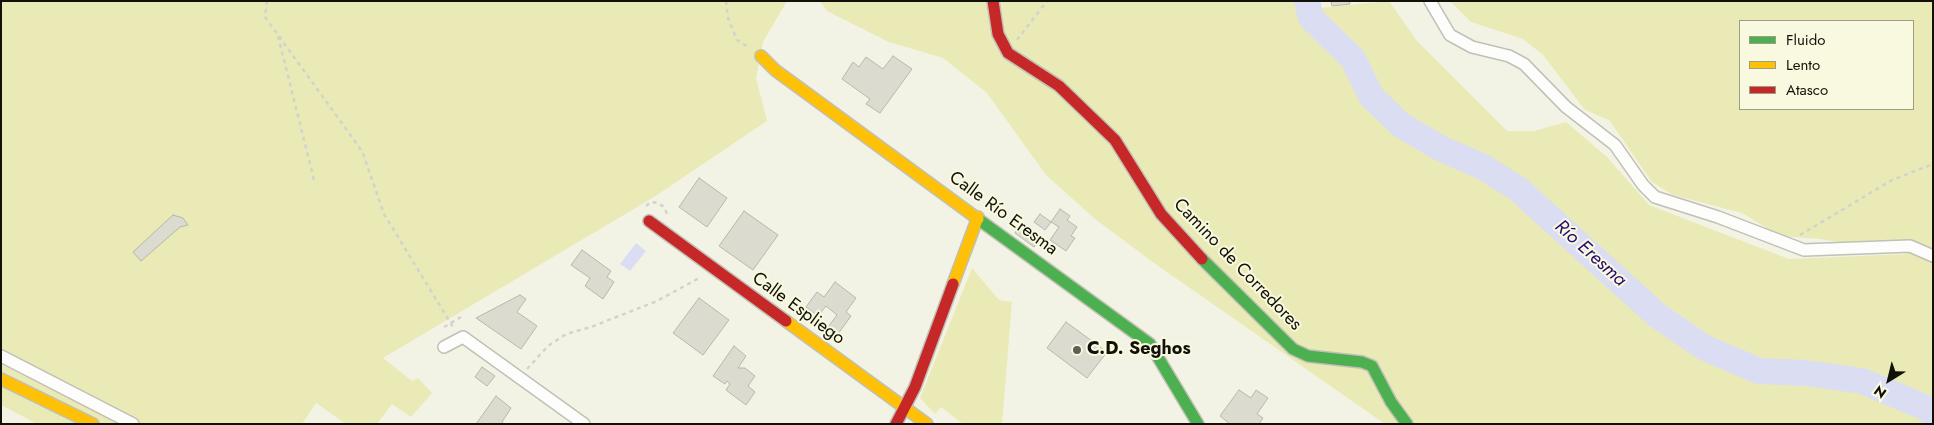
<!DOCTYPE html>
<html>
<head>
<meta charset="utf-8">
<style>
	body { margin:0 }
	#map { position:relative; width:1934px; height:425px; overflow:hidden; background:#f3f3e5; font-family:Jost,sans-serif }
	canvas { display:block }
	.frame { position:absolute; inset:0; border:2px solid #111109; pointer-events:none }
	.legend { position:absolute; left:1739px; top:20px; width:175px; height:90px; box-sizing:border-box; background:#f9f9df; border:1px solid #9c9c89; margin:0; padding:6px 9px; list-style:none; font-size:15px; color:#111109 }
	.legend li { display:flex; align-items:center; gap:10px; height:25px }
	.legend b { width:25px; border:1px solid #9c9c89 }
	.north { position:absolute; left:1864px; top:355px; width:50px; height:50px; -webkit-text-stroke:4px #f9f9df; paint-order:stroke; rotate:216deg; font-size:14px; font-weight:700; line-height:20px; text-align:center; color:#111109 }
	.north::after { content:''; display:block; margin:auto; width:18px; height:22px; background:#111109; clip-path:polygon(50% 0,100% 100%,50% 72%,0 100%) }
</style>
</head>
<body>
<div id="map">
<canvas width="1934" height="425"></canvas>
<div class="frame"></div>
<ul class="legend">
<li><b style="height:6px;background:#4caf50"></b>Fluido</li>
<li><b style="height:6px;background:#ffc107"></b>Lento</li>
<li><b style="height:6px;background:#c62828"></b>Atasco</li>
</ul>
<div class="north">N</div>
</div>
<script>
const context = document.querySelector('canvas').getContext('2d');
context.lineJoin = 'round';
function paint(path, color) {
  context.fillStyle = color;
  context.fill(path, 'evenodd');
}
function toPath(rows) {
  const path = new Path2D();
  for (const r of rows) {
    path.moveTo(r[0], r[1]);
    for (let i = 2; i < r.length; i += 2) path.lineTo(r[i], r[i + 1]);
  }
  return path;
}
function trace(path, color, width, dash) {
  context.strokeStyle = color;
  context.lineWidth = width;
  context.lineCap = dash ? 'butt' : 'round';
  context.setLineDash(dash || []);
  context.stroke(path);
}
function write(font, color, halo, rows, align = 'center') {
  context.font = font + ' Jost,sans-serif';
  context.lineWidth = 4;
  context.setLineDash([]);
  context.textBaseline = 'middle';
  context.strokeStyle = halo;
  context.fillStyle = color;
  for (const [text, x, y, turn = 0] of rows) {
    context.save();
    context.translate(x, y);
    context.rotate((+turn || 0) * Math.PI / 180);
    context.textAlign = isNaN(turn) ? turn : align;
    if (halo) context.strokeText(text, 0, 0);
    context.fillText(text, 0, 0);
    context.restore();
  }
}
paint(toPath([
	[1,1,787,1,763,42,756,78,767,121,654,197,383,358,412,381,418,378,432,393,411,417,392,404,377,424,346,424,316,403,302,424,37,424,1,405],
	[820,1,1307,1,1309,9,1389,1,1417,41,1507,131,1534,131,1566,122,1607,157,1649,205,1789,259,1908,254,1820,239,1780,236,1742,213,1673,195,1652,182,1609,120,1585,110,1543,55,1523,39,1471,22,1450,1,1933,1,1933,424,1385,424,1154,263,1095,219,1046,175,987,93,943,58,889,42,827,11],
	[1740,21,1913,21,1913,109,1740,109],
	[972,268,999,300,1012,302,1002,424,963,424,941,407,935,414,920,398]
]), '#eaeab7');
paint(toPath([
	[636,243,646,251,630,271,620,264]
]), '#dbddf2');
trace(toPath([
	[1307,1,1311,18,1353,59,1371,96,1401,125,1440,148,1483,167,1518,189,1658,316,1705,348,1759,371,1806,373,1862,381,1924,407,1933,414]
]), '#dbddf2', 26);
const building = toPath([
	[1331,1,1349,1,1350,4,1332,6,1331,1],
	[893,56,912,69,880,113,866,104,870,99,842,79,853,62,859,67,866,57,883,69,893,56],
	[699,178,727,198,707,227,679,207,699,178],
	[1060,209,1070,216,1067,220,1077,227,1071,236,1075,238,1066,251,1050,240,1059,227,1051,222,1060,209],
	[744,211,778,235,753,270,719,246,744,211],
	[1040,214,1051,222,1045,230,1034,222,1040,214],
	[173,215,183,218,188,225,180,227,141,261,133,252,173,215],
	[1018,227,1038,242,1034,247,1015,233,1018,227],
	[582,250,611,271,607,277,614,282,603,299,585,286,590,278,571,265,582,250],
	[835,282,856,298,846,312,851,316,838,334,828,327,837,315,826,306,818,316,806,307,817,292,824,297,835,282],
	[520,295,526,299,517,312,537,326,521,349,476,318,520,295],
	[699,298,729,320,703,355,673,333,699,298],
	[1066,322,1107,352,1087,378,1047,348,1066,322],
	[734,346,746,356,738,368,745,368,755,376,748,386,755,392,746,405,726,390,730,384,727,381,725,384,713,376,734,346],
	[482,367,495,376,487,386,475,377,482,367],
	[1239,390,1251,398,1256,390,1268,398,1257,414,1263,418,1259,424,1230,424,1220,416,1239,390],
	[496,396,511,408,502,422,504,424,476,424,496,396]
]);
paint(building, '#dbdbd0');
trace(building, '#b6b6ac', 1);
const street = toPath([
	[1430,1,1450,35,1472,47,1509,56,1524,64,1566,107,1615,145,1643,185,1655,197,1718,217,1804,250,1910,246,1933,256],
	[444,347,463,337,584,424],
	[1,356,133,424]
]);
const fast = toPath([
	[978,219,1150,344,1198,424],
	[1202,259,1293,349,1308,356,1362,362,1372,366,1391,402,1407,424]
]);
const slow = toPath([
	[761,56,775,70,978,219],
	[953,284,978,217],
	[786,321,927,424],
	[1,379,93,424]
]);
const jam = toPath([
	[993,1,998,34,1008,53,1059,86,1115,140,1161,214,1202,259],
	[649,221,786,321],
	[896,424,915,387,953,284]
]);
trace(street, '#c0c0b6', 14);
trace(fast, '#c0c0b6', 14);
trace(slow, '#c0c0b6', 14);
trace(jam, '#c0c0b6', 14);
trace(toPath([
	[267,1,265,17,362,151,384,214,453,327],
	[726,1,728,18,737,40,750,48],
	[278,36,314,180],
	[1017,40,1047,1],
	[646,206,651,202,658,203,664,207,668,216],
	[1800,235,1892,180,1933,164],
	[444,327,461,317],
	[527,369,548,346,566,334,591,327,657,301,701,277]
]), '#d3d3ce', 2.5, [4, 4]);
trace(street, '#fdfdfb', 11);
trace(fast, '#4caf50', 11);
trace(slow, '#ffc107', 11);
trace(jam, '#c62828', 11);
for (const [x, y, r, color] of [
	[1077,350,5,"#606056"]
]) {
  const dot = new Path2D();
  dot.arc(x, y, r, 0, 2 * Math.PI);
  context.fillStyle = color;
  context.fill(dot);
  trace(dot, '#f9f9df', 2);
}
write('18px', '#111109', '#f9f9df', [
	["Calle Río Eresma",1003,214,36],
	["Camino de Corredores",1237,265,46],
	["Calle Espliego",798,309,36]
]);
write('bold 18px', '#111109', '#f9f9df', [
	["C.D. Seghos",1087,350]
], 'left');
write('italic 19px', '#250d70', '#f9f9df', [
	["Río Eresma",1590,254,42]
]);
</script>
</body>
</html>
